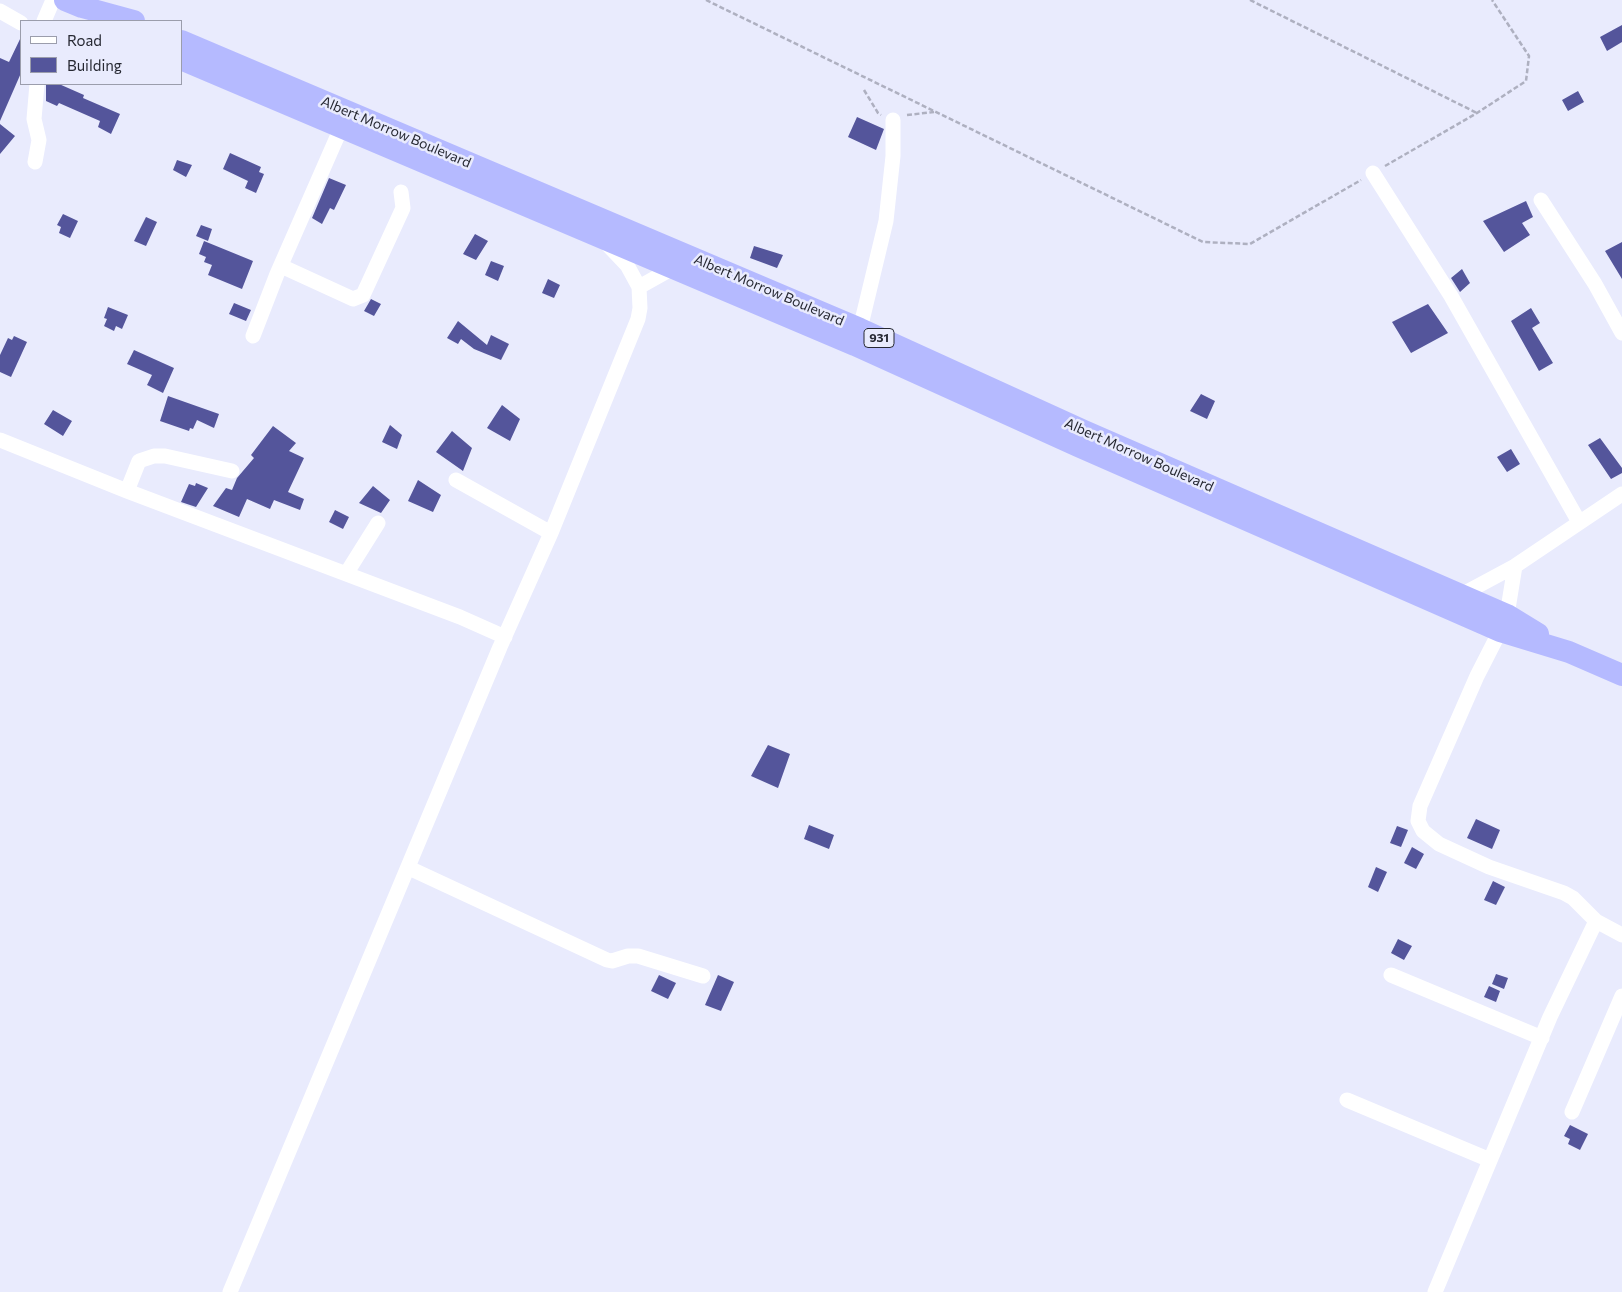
<!DOCTYPE html>
<html>
<head>
<meta charset="utf-8">
<style>
	body { margin:0 }
	#map { position:relative; width:1622px; height:1292px; overflow:hidden; background:#e9ebfd; font-family:Commissioner,sans-serif }
	canvas { display:block }
	.legend { position:absolute; left:20px; top:20px; width:162px; height:65px; box-sizing:border-box; background:#e9ebfd; border:1px solid #9b9dac; margin:0; padding:6px 9px; list-style:none; font-size:15px; color:#262832 }
	.legend li { display:flex; align-items:center; gap:10px; height:25px }
	.legend b { width:25px; border:1px solid #9b9dac }
</style>
</head>
<body>
<div id="map">
<canvas width="1622" height="1292"></canvas>
<ul class="legend">
<li><b style="height:6px;background:#fff"></b>Road</li>
<li><b style="height:14px;background:#54559b"></b>Building</li>
</ul>
</div>
<script>
const context = document.querySelector('canvas').getContext('2d');
context.lineJoin = 'round';
function paint(path, color) {
  context.fillStyle = color;
  context.fill(path, 'evenodd');
}
function toPath(rows) {
  const path = new Path2D();
  for (const r of rows) {
    path.moveTo(r[0], r[1]);
    for (let i = 2; i < r.length; i += 2) path.lineTo(r[i], r[i + 1]);
  }
  return path;
}
function trace(path, color, width, dash) {
  context.strokeStyle = color;
  context.lineWidth = width;
  context.lineCap = dash ? 'butt' : 'round';
  context.setLineDash(dash || []);
  context.stroke(path);
}
function write(font, color, halo, rows, align = 'center') {
  context.font = font + ' Commissioner,sans-serif';
  context.lineWidth = 5;
  context.setLineDash([]);
  context.textBaseline = 'middle';
  context.strokeStyle = halo;
  context.fillStyle = color;
  for (const [text, x, y, turn = 0] of rows) {
    context.save();
    context.translate(x, y);
    context.rotate((+turn || 0) * Math.PI / 180);
    context.textAlign = isNaN(turn) ? turn : align;
    if (halo) context.strokeText(text, 0, 0);
    context.fillText(text, 0, 0);
    context.restore();
  }
}
paint(toPath([
	[1622,25,1622,42,1607,51,1600,37],
	[21,37,21,73,0,121,0,58,9,62],
	[46,84,59,84,84,95,83,98,120,114,111,134,98,127,100,121,59,103,57,106,46,101],
	[1578,91,1584,102,1568,111,1562,100],
	[857,117,884,129,876,150,848,137],
	[0,124,15,136,0,154],
	[230,153,261,167,259,172,264,174,256,193,245,188,248,181,223,169],
	[177,160,192,165,186,177,173,170],
	[329,178,346,185,334,210,330,208,322,224,312,218],
	[1526,201,1533,217,1522,223,1530,235,1504,252,1483,221],
	[63,214,78,221,70,238,59,233,61,227,57,225],
	[146,217,157,222,146,246,134,241],
	[201,225,212,229,208,241,196,236],
	[475,234,488,241,476,260,463,254],
	[204,241,253,261,242,289,208,275,212,265,204,262,206,257,199,254],
	[1622,242,1622,279,1605,251],
	[754,246,783,255,777,268,750,258],
	[491,261,504,266,498,281,485,275],
	[1462,269,1470,283,1460,292,1451,278],
	[548,279,560,285,554,298,542,293],
	[371,299,381,304,374,316,364,311],
	[234,303,251,310,246,321,229,314],
	[1428,304,1448,333,1411,353,1392,322],
	[108,307,128,315,122,329,116,326,114,331,104,326,107,319,104,318],
	[1531,308,1540,323,1532,328,1553,363,1539,371,1511,321],
	[458,321,487,345,491,335,509,344,501,360,474,349,461,339,458,344,447,338],
	[14,336,27,342,11,377,0,372,0,355,8,338,12,340],
	[134,350,174,368,163,393,147,385,152,375,127,364],
	[1201,394,1215,401,1207,419,1190,411],
	[168,396,219,414,214,428,197,420,193,429,190,428,189,431,160,421],
	[502,405,520,419,510,441,487,428],
	[53,410,72,421,63,436,44,424],
	[390,425,402,435,397,449,382,442],
	[273,426,296,443,289,451,304,458,288,492,304,499,300,510,274,500,270,509,247,499,239,517,213,506,226,488,232,490,237,478,254,458,251,455],
	[452,431,472,448,463,471,436,452],
	[1600,438,1622,468,1622,473,1611,479,1588,445],
	[1511,449,1520,464,1507,472,1497,457],
	[418,480,441,495,433,512,408,501],
	[196,483,208,488,196,507,181,502,189,484,195,486],
	[373,486,390,500,381,513,359,503],
	[335,510,349,517,343,529,329,522],
	[768,745,790,754,778,788,751,776],
	[1476,819,1500,830,1492,849,1467,838],
	[809,825,834,835,829,849,804,839],
	[1397,826,1408,830,1401,847,1390,843],
	[1412,847,1424,854,1416,869,1404,863],
	[1376,867,1387,872,1378,892,1368,887],
	[1493,881,1505,887,1496,905,1484,900],
	[1398,939,1412,946,1404,960,1391,953],
	[1496,974,1508,978,1504,989,1492,984],
	[659,975,676,983,668,999,651,991],
	[718,975,734,982,721,1011,705,1005],
	[1489,986,1500,991,1496,1002,1484,997],
	[1570,1125,1588,1134,1580,1150,1568,1144,1570,1139,1564,1136]
]), '#54559b');
trace(toPath([
	[706,0,1203,242,1250,244,1361,180],
	[1250,0,1477,113],
	[864,90,878,113,881,115],
	[907,115,934,112],
	[1385,166,1477,113,1526,81,1529,56,1492,0]
]), '#aeb0c0', 2.5, [5, 2.5]);
trace(toPath([
	[0,11,21,23],
	[44,21,53,0],
	[35,162,39,140,34,119,37,84],
	[1373,173,1451,296,1579,522],
	[1541,200,1595,284,1622,333],
	[281,266,353,299,363,295,403,208,401,192],
	[639,287,673,268],
	[860,329,886,221,893,156,893,120],
	[253,336,277,274,341,128],
	[0,440,127,491,460,617,505,637],
	[456,480,551,533],
	[127,491,139,461,154,456,165,456,232,471],
	[346,574,378,523],
	[1461,595,1515,566,1622,494],
	[1507,615,1515,566],
	[1500,631,1477,676,1420,806,1418,821,1423,831,1439,844,1489,867,1564,893,1573,898,1596,921,1622,935],
	[409,868,607,960,612,961,628,956,638,956,703,976],
	[1391,975,1542,1038],
	[1347,1100,1490,1160],
	[1572,1112,1622,996],
	[230,1292,500,647,551,533,638,319,640,308,639,287,627,265,608,245],
	[1435,1292,1550,1017,1596,921]
]), '#fff', 15);
trace(toPath([
	[65,0,82,7,134,21],
	[181,41,860,329,1084,431,1507,615,1538,634],
	[181,59,855,345,1078,446,1500,631,1569,652,1622,675]
]), '#b5baff', 22);
for (const [x, y, w] of [
	[879,338,30]
]) {
  const box = new Path2D();
  box.roundRect(x - w / 2, y - 9.5, w, 19, 4);
  context.fillStyle = '#e9ebfd';
  context.fill(box);
  trace(box, '#262832', 1);
}
write('bold 12px', '#262832', null, [
	["931",879,338]
]);
write('14px', '#262832', '#e9ebfd', [
	["Albert Morrow Boulevard",396,132,23],
	["Albert Morrow Boulevard",769,290,23],
	["Albert Morrow Boulevard",1139,455,24]
]);
</script>
</body>
</html>
